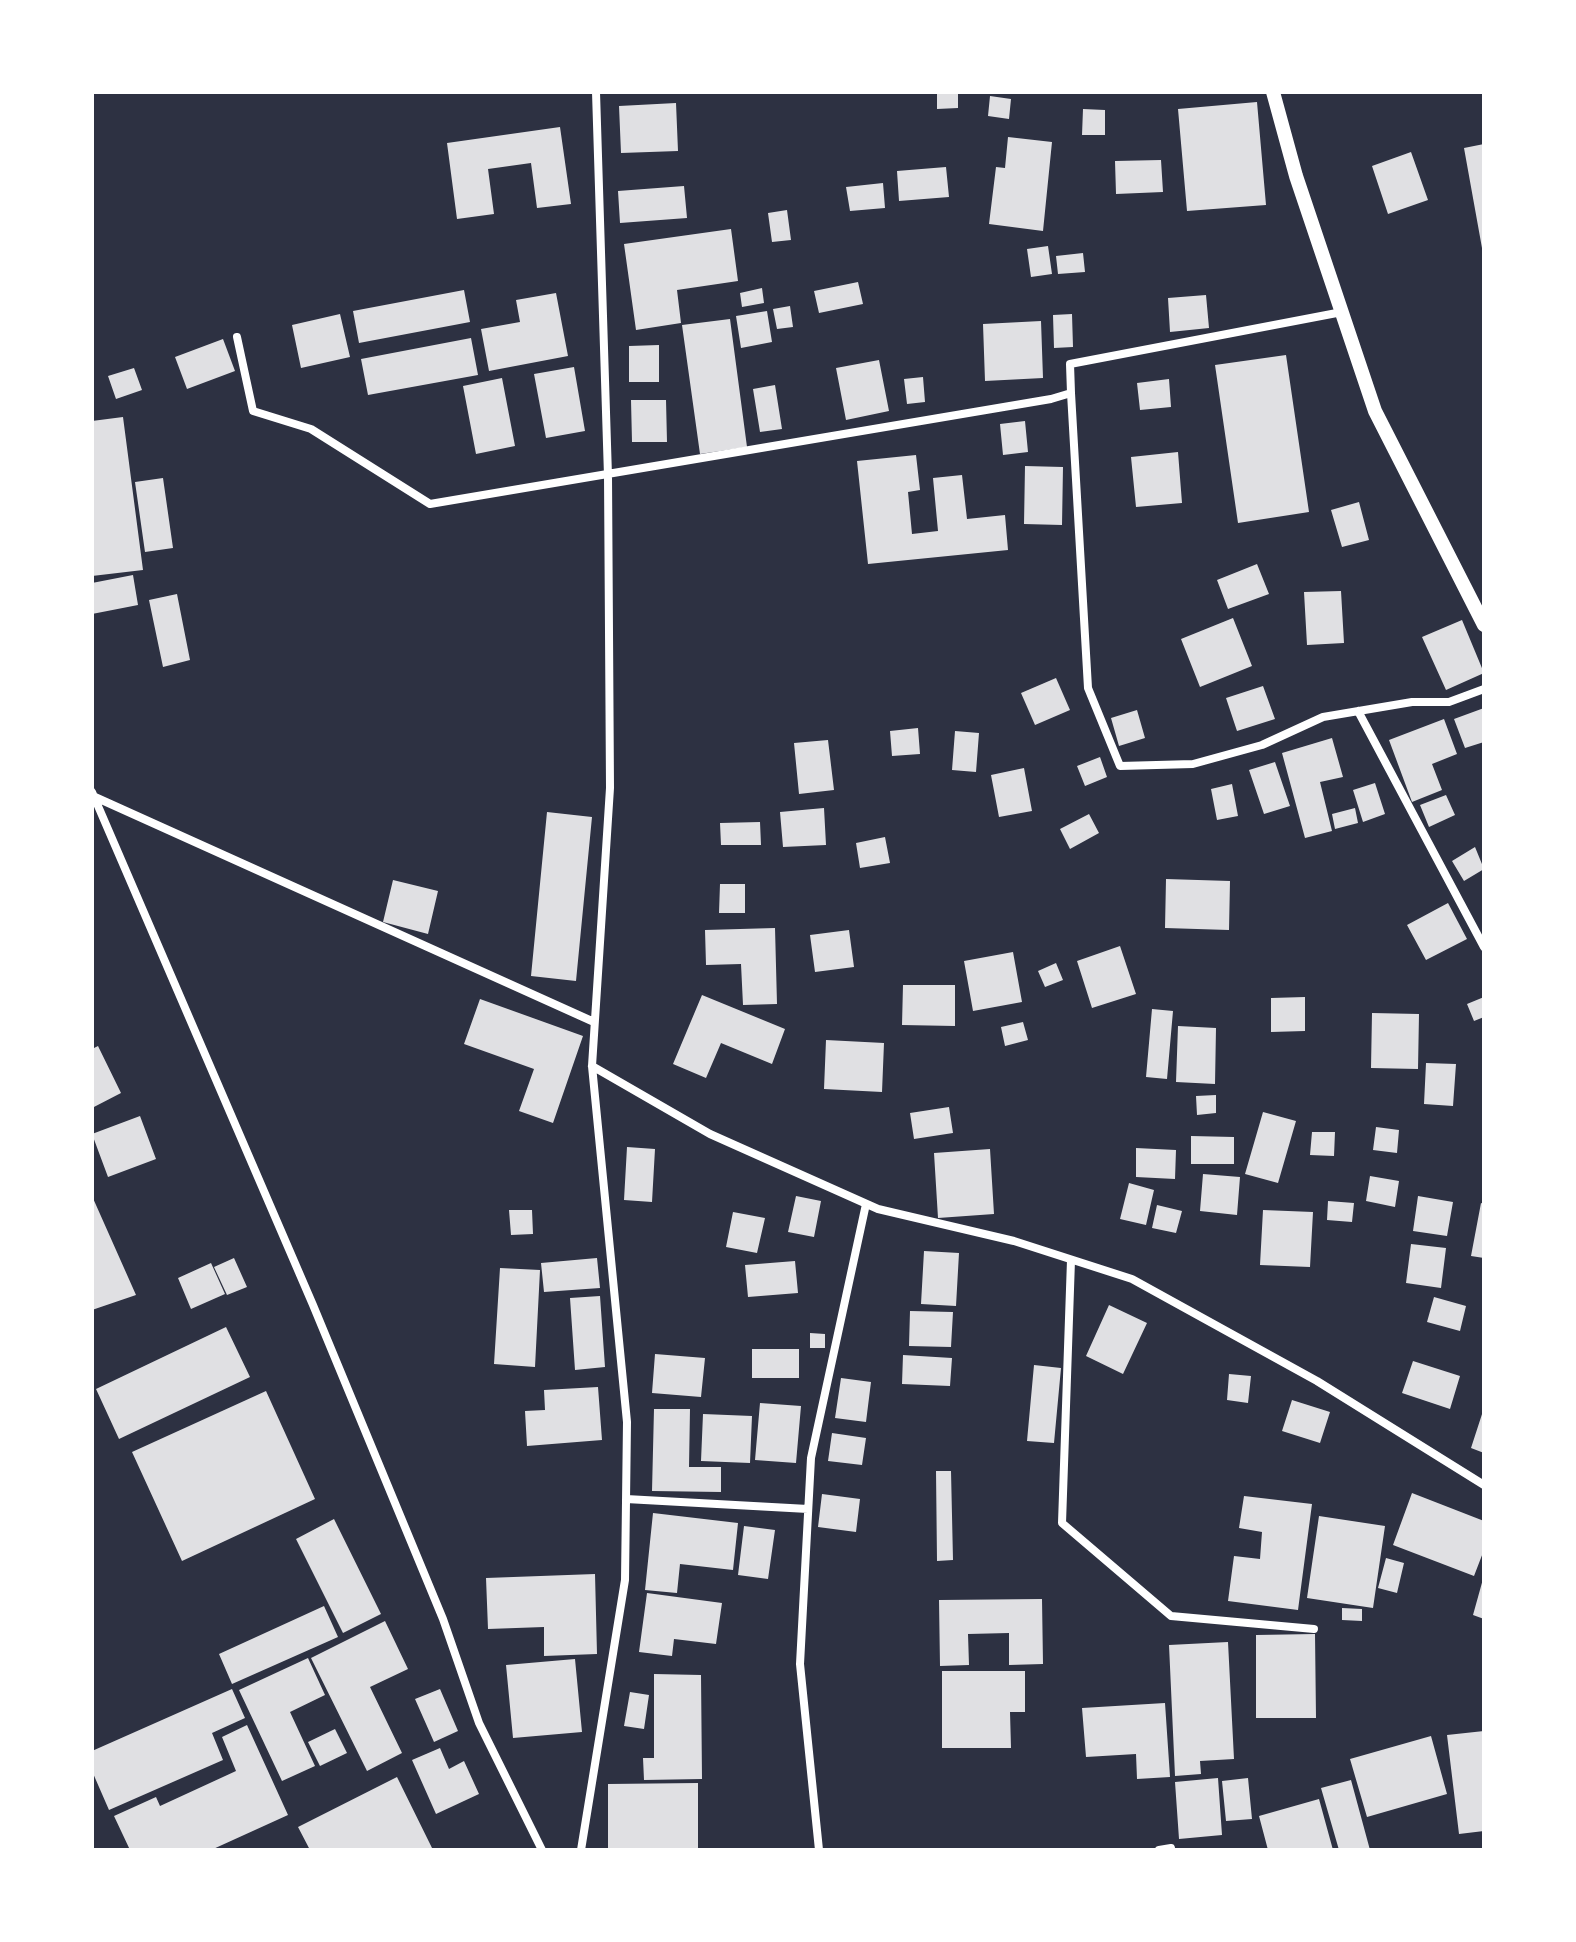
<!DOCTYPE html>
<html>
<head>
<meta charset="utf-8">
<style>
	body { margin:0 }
	#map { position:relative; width:1576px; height:1942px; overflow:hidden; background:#2d3142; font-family:Overpass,sans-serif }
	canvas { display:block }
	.frame { position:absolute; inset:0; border:94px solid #fff; pointer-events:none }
</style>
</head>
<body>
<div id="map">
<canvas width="1576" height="1942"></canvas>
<div class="frame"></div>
</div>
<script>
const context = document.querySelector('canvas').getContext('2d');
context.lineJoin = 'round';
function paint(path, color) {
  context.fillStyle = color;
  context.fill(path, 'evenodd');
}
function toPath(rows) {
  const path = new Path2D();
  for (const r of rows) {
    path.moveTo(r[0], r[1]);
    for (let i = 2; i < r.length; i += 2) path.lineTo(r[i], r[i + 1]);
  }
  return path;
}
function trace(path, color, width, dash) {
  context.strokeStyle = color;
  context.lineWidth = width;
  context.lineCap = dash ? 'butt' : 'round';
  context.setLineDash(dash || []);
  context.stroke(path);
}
paint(toPath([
	[937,92,958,92,958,108,937,109],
	[990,96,1011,99,1009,119,988,116],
	[1257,102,1266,205,1187,211,1178,109],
	[676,103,678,151,621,153,619,106],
	[1083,109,1105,110,1105,135,1082,135],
	[560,127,571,204,537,208,531,163,488,169,494,214,457,219,447,143],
	[1008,137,1052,142,1043,231,989,224,996,167,1005,168],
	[1484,144,1484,248,1482,248,1464,148],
	[1411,152,1428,200,1388,214,1372,166],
	[1161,160,1163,192,1116,194,1115,161],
	[946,167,949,197,899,201,897,171],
	[883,183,885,208,850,211,846,187],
	[684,186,687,218,620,223,618,191],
	[787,210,791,240,772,242,768,213],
	[731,229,738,281,677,290,681,323,636,330,624,244],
	[1048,246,1052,274,1031,277,1027,249],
	[1083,253,1085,272,1058,274,1056,256],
	[858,282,863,304,819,313,814,291],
	[762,288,764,303,742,307,740,293],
	[464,290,470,322,359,343,353,311],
	[556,293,568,356,489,371,481,329,520,322,516,300],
	[1206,295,1209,328,1170,332,1168,298],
	[790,306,793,327,777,329,773,309],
	[767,311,772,342,741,348,736,316],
	[340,314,350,357,301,368,292,325],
	[1072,314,1073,347,1054,348,1053,315],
	[730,319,747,447,700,454,682,325],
	[1041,321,1043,378,985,381,983,324],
	[471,338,478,375,368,395,361,359],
	[223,339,235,371,187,389,175,357],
	[659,345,659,382,629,382,629,346],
	[1286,355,1309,512,1238,523,1215,365],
	[879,360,889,411,846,420,836,368],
	[574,367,585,431,546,438,534,374],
	[134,368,142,390,116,399,108,376],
	[923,377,925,402,907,404,904,379],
	[502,378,515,446,476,454,463,386],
	[1169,379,1171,407,1140,410,1137,383],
	[775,385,782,429,760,432,753,389],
	[631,400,666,400,667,442,632,442],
	[123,417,143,570,92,576,92,421],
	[1025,421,1028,452,1003,455,1000,424],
	[1178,452,1182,503,1136,507,1131,457],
	[916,455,920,490,908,492,912,534,938,531,933,478,962,475,967,519,1005,515,1008,550,868,564,857,461],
	[1025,466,1063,467,1062,525,1024,524],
	[163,478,173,548,145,552,135,482],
	[1359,502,1369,540,1342,547,1331,510],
	[1257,564,1269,594,1228,609,1217,580],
	[133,575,138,605,92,614,92,583],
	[1341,591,1344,643,1307,645,1304,592],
	[177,594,190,660,163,667,149,600],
	[1233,618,1252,666,1200,687,1181,639],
	[1462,620,1484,673,1446,690,1422,637],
	[1056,678,1070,710,1035,725,1021,693],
	[1263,686,1275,719,1237,731,1226,698],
	[1484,708,1484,742,1465,748,1454,719],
	[1137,710,1145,738,1119,746,1111,718],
	[1444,719,1457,754,1432,764,1442,790,1412,802,1389,740],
	[918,728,920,754,892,756,890,731],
	[955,731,979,733,976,772,952,770],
	[1332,738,1343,777,1320,782,1332,831,1305,838,1282,753],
	[828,740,834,790,799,794,794,743],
	[1100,757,1107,777,1085,786,1077,766],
	[1275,762,1290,806,1264,814,1249,770],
	[1024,768,1032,811,999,817,991,775],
	[1375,783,1385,814,1363,822,1353,790],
	[1232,784,1238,816,1217,820,1211,789],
	[1446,795,1455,815,1429,827,1420,805],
	[824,808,826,845,783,847,780,812],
	[1355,808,1358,823,1335,829,1332,814],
	[547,812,592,817,576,981,531,976],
	[1089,814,1099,833,1070,849,1060,829],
	[760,822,761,845,721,845,720,823],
	[885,837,890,863,860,868,856,843],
	[1475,847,1484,869,1464,881,1452,861],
	[1166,879,1230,881,1229,930,1165,928],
	[393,880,438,891,428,934,383,922],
	[720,884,745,884,745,913,719,913],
	[1448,903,1467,939,1426,960,1407,925],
	[775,928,777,1004,743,1005,741,964,706,965,705,930],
	[849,930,854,967,815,972,810,935],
	[1120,946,1136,994,1092,1008,1077,961],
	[1013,952,1022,1002,973,1011,964,961],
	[1056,963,1063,980,1045,987,1038,971],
	[903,985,955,985,955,1026,902,1025],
	[702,995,785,1029,772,1064,721,1043,706,1078,673,1064],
	[1305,997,1305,1031,1271,1032,1271,998],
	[1484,997,1484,1017,1474,1021,1467,1004],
	[480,999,583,1036,553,1123,519,1111,534,1069,464,1044],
	[1152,1009,1173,1011,1167,1079,1146,1077],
	[1372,1013,1419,1014,1418,1069,1371,1068],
	[1023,1022,1028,1040,1005,1046,1001,1027],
	[1178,1026,1216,1028,1215,1084,1176,1082],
	[826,1040,884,1043,882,1092,824,1089],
	[98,1046,121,1093,92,1108,92,1049],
	[1426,1063,1456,1064,1453,1106,1424,1104],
	[1216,1095,1216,1113,1197,1115,1196,1096],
	[949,1107,953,1133,914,1139,910,1113],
	[1263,1112,1296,1121,1278,1183,1245,1174],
	[140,1116,156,1159,108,1177,92,1134],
	[1376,1127,1399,1130,1397,1153,1373,1150],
	[1312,1132,1335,1132,1334,1156,1310,1155],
	[1191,1136,1234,1137,1234,1164,1191,1164],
	[627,1147,655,1149,652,1202,624,1200],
	[1136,1148,1176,1150,1175,1179,1136,1177],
	[990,1149,994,1214,938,1218,934,1153],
	[1203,1174,1240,1177,1237,1215,1200,1211],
	[1370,1176,1399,1181,1395,1207,1366,1201],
	[1129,1183,1154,1190,1146,1225,1120,1219],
	[92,1196,136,1295,92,1310],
	[796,1196,821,1201,814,1237,788,1232],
	[1418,1196,1453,1202,1447,1236,1413,1231],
	[1328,1201,1354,1203,1352,1222,1327,1220],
	[1481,1203,1484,1204,1484,1258,1471,1256],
	[1157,1205,1182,1211,1176,1233,1152,1228],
	[509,1210,532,1210,533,1234,511,1235],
	[1263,1210,1313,1212,1310,1267,1260,1265],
	[733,1212,765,1218,757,1253,726,1247],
	[1411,1244,1446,1248,1441,1288,1406,1283],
	[924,1251,959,1253,956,1306,921,1304],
	[234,1258,247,1287,227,1295,214,1267],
	[597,1258,600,1288,544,1292,541,1263],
	[795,1261,798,1293,748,1297,745,1265],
	[211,1263,225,1294,191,1309,178,1278],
	[500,1268,540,1270,535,1367,494,1364],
	[600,1296,605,1367,575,1370,570,1298],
	[1434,1297,1466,1306,1460,1331,1427,1322],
	[1109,1305,1147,1323,1123,1374,1086,1356],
	[910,1311,953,1312,951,1347,909,1346],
	[226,1327,250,1377,119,1439,96,1389],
	[810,1333,825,1334,825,1348,810,1348],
	[752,1349,799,1349,799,1378,752,1378],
	[655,1354,705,1358,701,1397,652,1393],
	[903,1355,952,1358,950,1386,902,1384],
	[1413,1361,1460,1376,1450,1409,1402,1393],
	[1034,1365,1061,1368,1054,1443,1027,1441],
	[1229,1374,1251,1376,1248,1403,1227,1400],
	[841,1378,871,1382,866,1422,835,1418],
	[598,1387,602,1440,527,1446,525,1411,545,1410,544,1390],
	[266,1391,315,1499,182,1561,132,1452],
	[1292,1400,1330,1412,1320,1443,1282,1431],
	[760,1403,801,1406,796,1463,755,1460],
	[654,1409,690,1409,689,1467,721,1467,721,1492,652,1491],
	[1483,1411,1484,1411,1484,1453,1471,1448],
	[703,1414,752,1416,750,1463,701,1461],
	[832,1433,866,1438,862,1465,828,1461],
	[936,1471,951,1471,953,1560,937,1561],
	[1412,1493,1484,1521,1484,1550,1474,1576,1393,1545],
	[822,1494,860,1499,856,1532,818,1527],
	[1244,1496,1312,1504,1298,1610,1228,1601,1234,1556,1260,1559,1262,1532,1239,1528],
	[653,1513,738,1523,733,1570,680,1564,677,1593,645,1590],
	[1319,1516,1385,1526,1373,1608,1307,1598],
	[334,1519,381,1614,343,1633,296,1539],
	[744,1526,775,1530,768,1579,738,1575],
	[1386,1558,1404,1563,1397,1593,1378,1588],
	[595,1574,597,1654,544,1656,544,1627,488,1629,486,1578],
	[1483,1579,1484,1580,1484,1619,1473,1615],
	[647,1593,722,1603,716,1644,674,1639,672,1656,639,1652],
	[1042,1599,1043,1664,1009,1665,1009,1633,968,1634,969,1665,940,1666,939,1600],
	[324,1606,338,1637,232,1684,219,1654],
	[1342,1608,1362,1609,1362,1621,1342,1620],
	[385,1621,408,1669,370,1687,402,1753,367,1771,311,1658],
	[1315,1634,1316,1718,1256,1718,1256,1635],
	[1228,1642,1234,1759,1200,1761,1201,1774,1175,1776,1169,1645],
	[308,1658,325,1695,290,1712,315,1766,282,1781,239,1690],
	[575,1659,582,1732,513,1738,506,1665],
	[942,1671,1025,1671,1025,1712,1010,1712,1011,1748,942,1748],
	[654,1674,701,1675,702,1779,644,1780,643,1758,654,1758],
	[232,1689,245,1718,212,1733,223,1760,109,1810,92,1771,92,1751],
	[440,1689,458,1731,434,1742,415,1699],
	[630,1692,649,1695,644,1729,624,1726],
	[1165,1703,1170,1777,1137,1779,1136,1754,1086,1757,1082,1708],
	[247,1725,288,1815,211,1850,130,1850,114,1816,156,1797,160,1806,236,1771,222,1737],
	[335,1729,347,1753,320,1766,308,1742],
	[1484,1731,1484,1831,1459,1834,1447,1735],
	[1431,1736,1447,1794,1367,1817,1350,1759],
	[440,1748,449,1769,464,1761,479,1794,436,1814,412,1760],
	[397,1777,433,1850,310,1850,298,1827],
	[1218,1778,1222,1835,1179,1839,1175,1782],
	[1248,1778,1252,1819,1226,1821,1222,1781],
	[1351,1780,1370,1850,1339,1850,1321,1788],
	[698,1783,698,1850,608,1849,608,1784],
	[1319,1799,1333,1850,1268,1850,1259,1816]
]), '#e0e0e3');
trace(toPath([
	[237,337,253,411,311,429,430,504,1051,399,1071,393,1070,364,1342,312],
	[1071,393,1088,688,1120,766,1193,764,1262,745,1323,717,1412,702,1449,702,1484,689],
	[1358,711,1484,947],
	[92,792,313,1305,443,1619,479,1723,542,1850],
	[95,797,594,1022],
	[592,1066,710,1134,878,1209,1014,1241,1132,1279,1317,1381,1484,1485],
	[1071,1260,1062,1523,1171,1616,1314,1629],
	[626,1499,808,1509],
	[581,1850,625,1580,627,1422,592,1066,610,788,608,476,596,92],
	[819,1850,800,1664,811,1458,866,1204],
	[1159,1850,1171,1848]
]), '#fff', 8);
trace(toPath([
	[1273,92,1296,176,1375,411,1484,625]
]), '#fff', 14);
</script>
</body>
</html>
